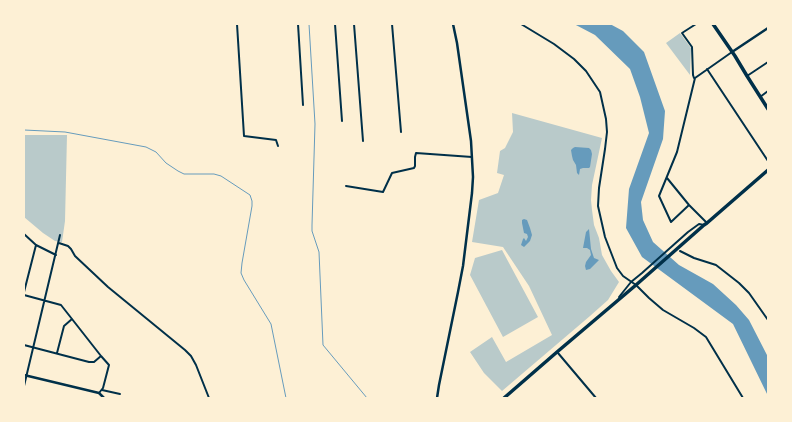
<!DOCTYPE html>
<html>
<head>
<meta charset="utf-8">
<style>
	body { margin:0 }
	#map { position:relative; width:792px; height:422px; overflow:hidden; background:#fdf0d5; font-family:"PT Sans Narrow",sans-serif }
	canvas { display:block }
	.frame { position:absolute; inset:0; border:25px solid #fdf0d5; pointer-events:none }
</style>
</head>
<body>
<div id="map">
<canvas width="792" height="422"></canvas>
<div class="frame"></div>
</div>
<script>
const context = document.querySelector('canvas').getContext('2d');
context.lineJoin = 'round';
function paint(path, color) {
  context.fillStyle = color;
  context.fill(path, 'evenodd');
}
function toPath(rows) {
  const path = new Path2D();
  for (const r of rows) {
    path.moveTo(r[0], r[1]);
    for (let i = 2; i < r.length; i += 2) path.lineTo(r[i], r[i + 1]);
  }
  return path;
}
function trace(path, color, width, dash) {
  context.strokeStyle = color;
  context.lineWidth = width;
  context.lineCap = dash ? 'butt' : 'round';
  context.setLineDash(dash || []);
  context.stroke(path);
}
paint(toPath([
	[680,33,691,48,690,75,666,43],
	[512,113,602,138,592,185,591,200,592,210,594,225,599,238,602,255,611,271,619,282,608,300,590,316,502,391,484,373,470,352,492,337,506,362,552,335,529,286,503,247,472,242,479,200,498,193,504,175,497,173,500,151,505,148,513,132],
	[24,135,67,135,65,221,62,242,55,241,43,233,24,217],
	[502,250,538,317,503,337,470,275,475,258]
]), '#b9caca');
paint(toPath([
	[574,24,610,24,623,31,644,52,665,111,663,139,641,202,643,220,653,242,679,265,713,284,736,305,749,320,768,357,768,396,733,324,642,257,626,228,629,189,649,133,640,97,630,69,595,35],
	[575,147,589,148,591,150,592,154,590,167,589,168,583,168,580,169,579,175,577,173,576,165,573,160,572,156,571,150,573,148],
	[524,219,527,220,530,228,532,235,530,241,524,247,521,245,523,239,524,238,526,241,528,237,527,234,524,233,522,223,522,220],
	[589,229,591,249,594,258,599,260,590,269,586,270,585,266,586,262,591,255,590,250,587,248,583,248,586,232]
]), '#669bbc');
trace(toPath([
	[309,24,315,124,312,225,312,231,319,252,323,345,367,398],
	[24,130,65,132,146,147,156,152,166,163,178,171,184,174,214,174,221,176,250,195,252,201,252,206,242,263,241,273,244,280,271,324,286,398]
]), '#669bbc', 1);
trace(toPath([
	[237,24,244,136,276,140,278,146],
	[298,24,303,105],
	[335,24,342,121],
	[354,24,363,141],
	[392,24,401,132],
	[521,24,554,44,574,59,586,71,600,92,606,119,607,132,605,149,599,188,598,206,605,237,617,268,623,276,636,285,649,298,663,310,694,328,706,337,743,398],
	[707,69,768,161],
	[747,76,768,62],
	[694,78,693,75,692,47,682,33,696,24],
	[760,97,768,91],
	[667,178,689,205,706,222],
	[346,186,383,192,392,173,414,168,415,166,415,157,416,153,472,157],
	[689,205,671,222,659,196,677,152,695,78,732,52],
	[24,234,36,245,56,255],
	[59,243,68,246,71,249,75,256,108,287,185,350,191,356,196,365,209,398],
	[680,251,694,258,716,265,739,283,749,293,768,320],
	[24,292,36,245],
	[24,295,61,305,101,356,109,365,103,388,99,393],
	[619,297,631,282,642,273,688,232,699,224,704,225],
	[24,345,89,362,94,362,101,356],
	[57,353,64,326,72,319],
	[558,353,596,398],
	[24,386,60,235],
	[102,390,120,394]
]), '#003049', 2);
trace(toPath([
	[732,52,768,28],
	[24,375,99,393,104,398],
	[437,398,439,385,458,292,463,266,472,193,473,177,471,141,457,43,453,24]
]), '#003049', 2.5);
trace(toPath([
	[713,24,735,56,747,76,768,109],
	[504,398,557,352,636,285,704,225,707,223,768,170]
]), '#003049', 3.5);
</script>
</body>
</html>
